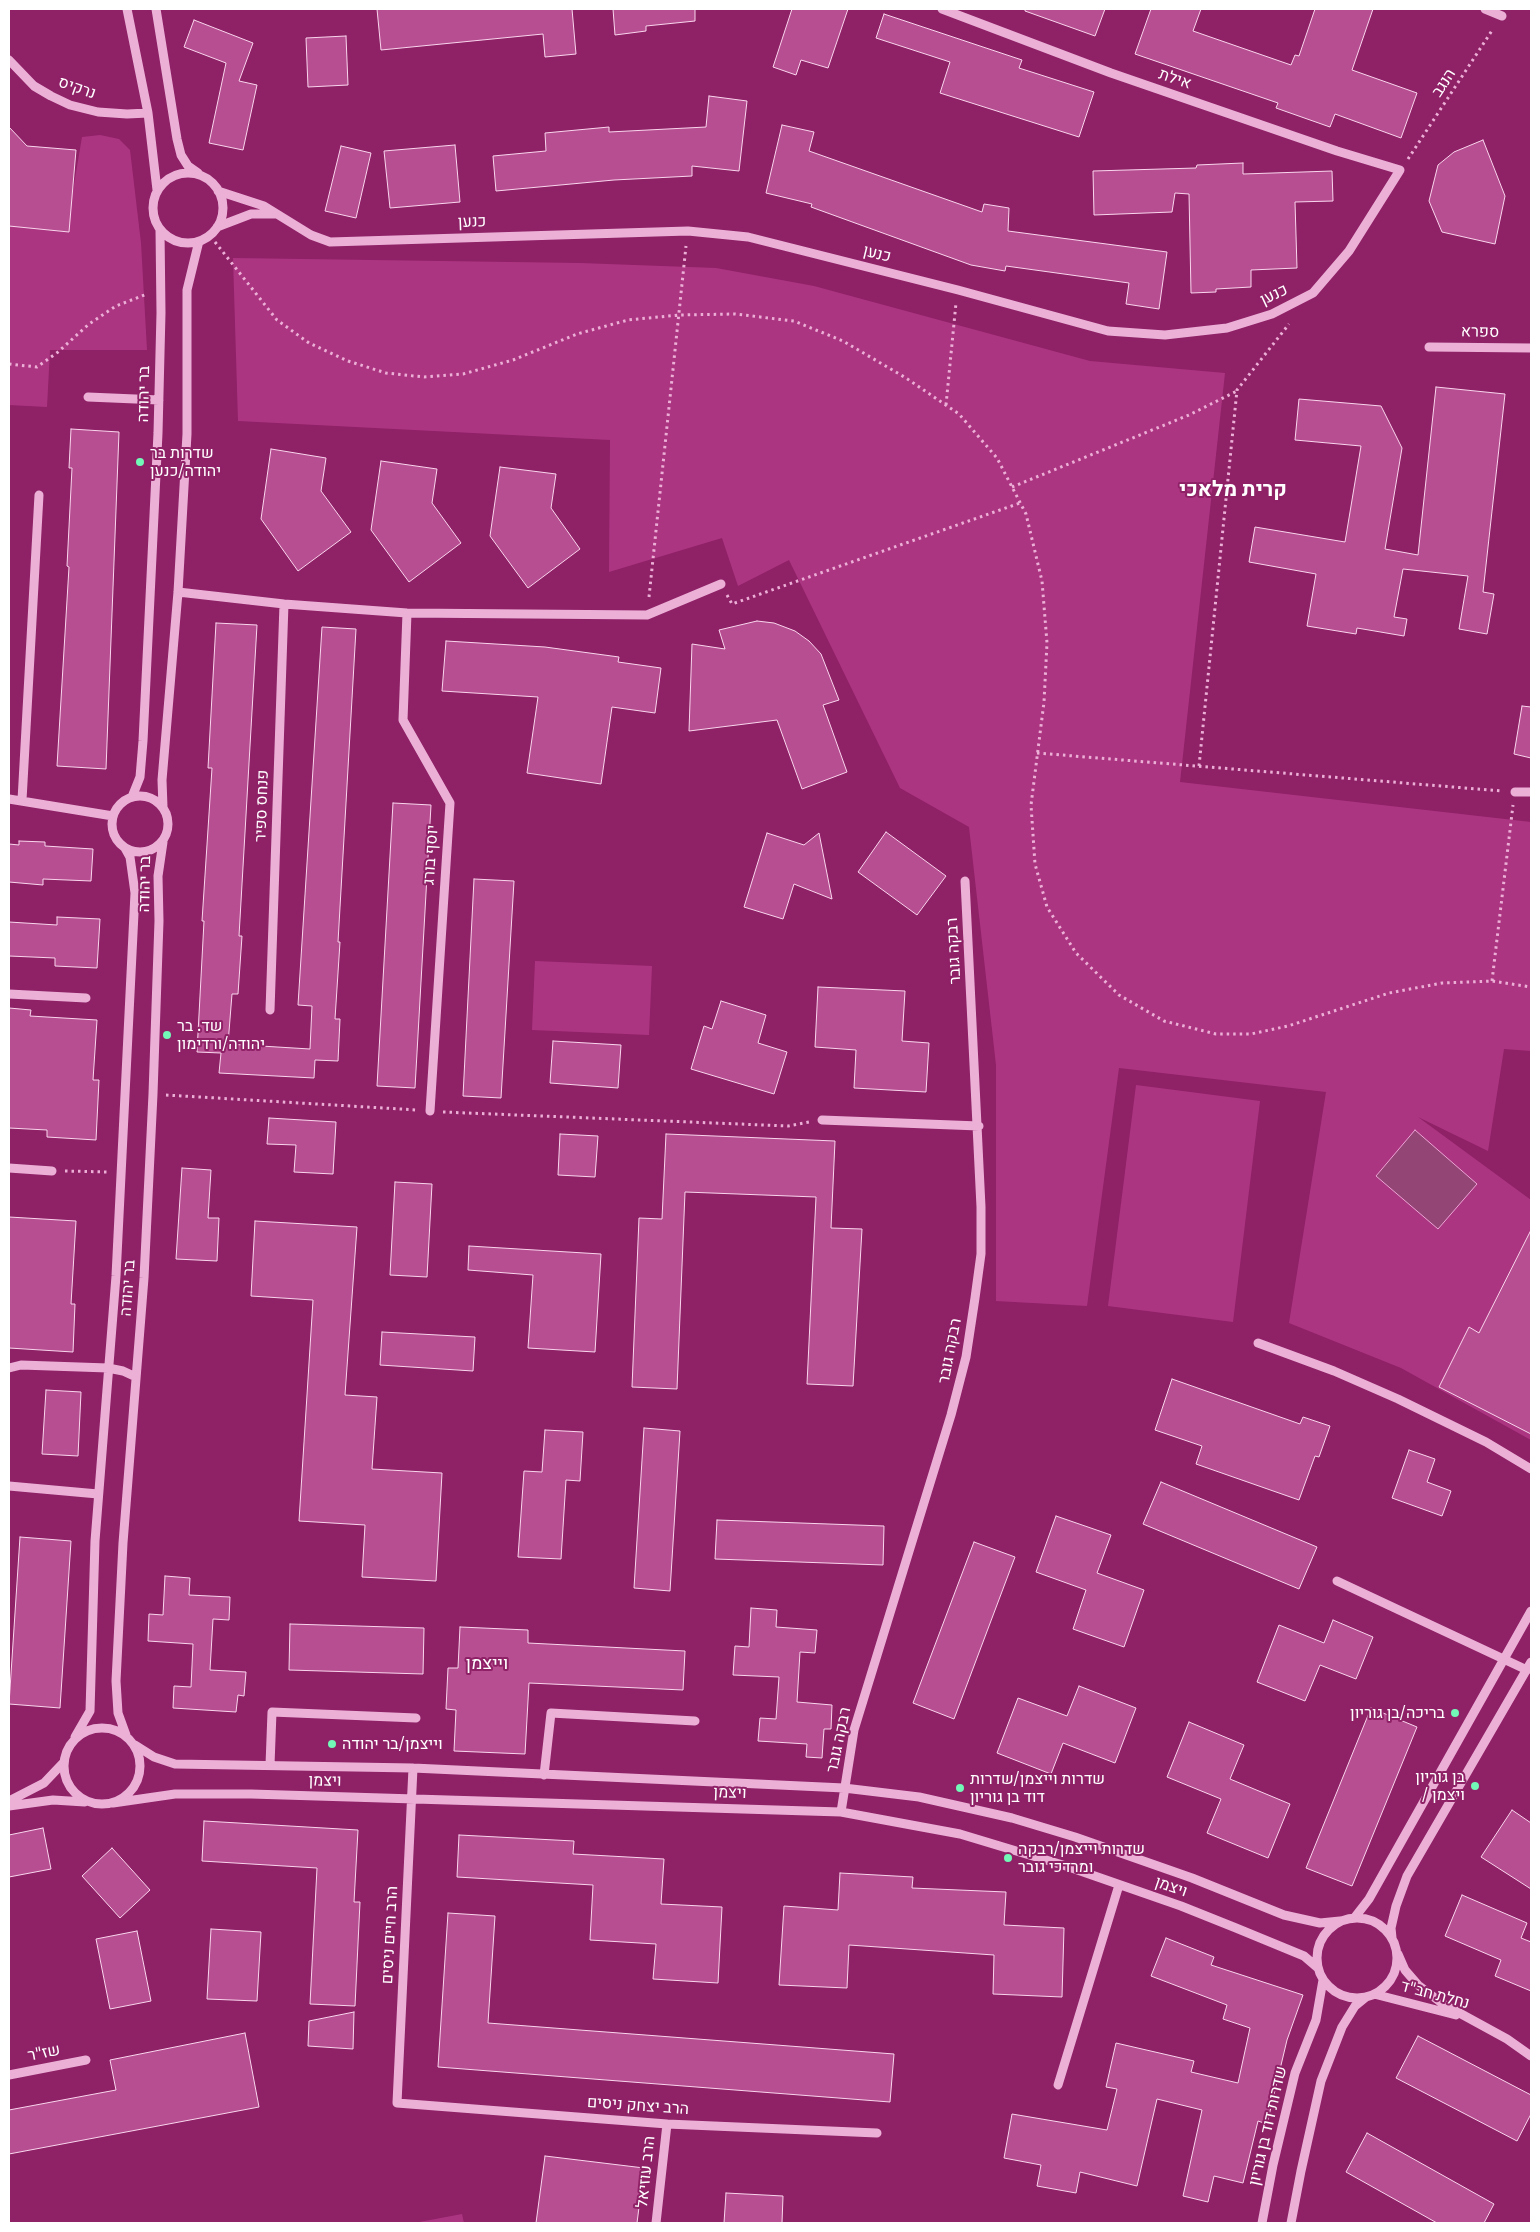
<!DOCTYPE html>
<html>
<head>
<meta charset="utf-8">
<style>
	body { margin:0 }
	#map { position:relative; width:1540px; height:2232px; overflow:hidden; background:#8f2167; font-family:"IBM Plex Sans",sans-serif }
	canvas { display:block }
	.frame { position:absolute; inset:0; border:10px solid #fff; pointer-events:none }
</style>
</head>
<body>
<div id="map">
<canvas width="1540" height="2232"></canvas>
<div class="frame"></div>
</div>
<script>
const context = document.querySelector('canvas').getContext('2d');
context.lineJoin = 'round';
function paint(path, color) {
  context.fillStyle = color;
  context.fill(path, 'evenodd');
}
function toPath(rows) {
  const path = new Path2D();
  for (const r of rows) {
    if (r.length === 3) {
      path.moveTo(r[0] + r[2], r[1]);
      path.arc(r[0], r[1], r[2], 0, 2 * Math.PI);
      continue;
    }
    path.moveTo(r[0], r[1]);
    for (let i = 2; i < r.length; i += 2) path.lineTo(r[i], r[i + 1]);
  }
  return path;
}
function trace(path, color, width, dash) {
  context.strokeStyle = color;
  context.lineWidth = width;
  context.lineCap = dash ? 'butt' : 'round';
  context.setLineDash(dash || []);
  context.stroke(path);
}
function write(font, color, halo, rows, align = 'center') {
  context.font = font + ' "IBM Plex Sans",Heebo,sans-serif';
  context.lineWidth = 4;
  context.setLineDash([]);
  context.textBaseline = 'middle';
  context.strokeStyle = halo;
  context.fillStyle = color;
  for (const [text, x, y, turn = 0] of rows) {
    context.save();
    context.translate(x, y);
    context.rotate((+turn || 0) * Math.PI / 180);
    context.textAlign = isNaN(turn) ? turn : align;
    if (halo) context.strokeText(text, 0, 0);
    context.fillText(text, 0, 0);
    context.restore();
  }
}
paint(toPath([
	[100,135,119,139,130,150,141,243,147,350,50,350,47,407,9,405,9,224,66,232,82,137],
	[233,258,580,263,716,268,814,286,1090,361,1225,373,1180,782,1531,822,1531,1051,1504,1049,1488,1151,1418,1117,1531,1200,1531,1440,1401,1368,1289,1323,1326,1092,1119,1068,1087,1306,996,1301,996,1065,969,827,900,788,789,560,738,586,722,538,609,572,610,440,238,421],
	[535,961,652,966,649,1035,532,1030],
	[1136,1085,1260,1101,1233,1322,1108,1306],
	[462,2214,464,2223,414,2223]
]), '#ac3582');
const water = toPath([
	[1415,1130,1477,1184,1438,1229,1376,1176,1415,1130]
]);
paint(water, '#934576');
trace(water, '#eda4d5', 1);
const building = toPath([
	[377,9,572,9,576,54,545,57,543,34,381,50,377,9],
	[613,9,695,9,695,21,646,26,646,31,615,35,613,9],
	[792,9,848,9,828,68,801,60,796,75,773,67,792,9],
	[1025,9,1105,9,1095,36,1025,11,1025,9],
	[1151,9,1201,9,1193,31,1291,65,1295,55,1299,56,1315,9,1373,9,1352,70,1417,93,1401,138,1335,114,1330,127,1276,108,1278,103,1135,54,1151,9],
	[884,14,1022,60,1019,68,1094,92,1079,137,940,93,950,62,876,38,884,14],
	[194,20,253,43,239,81,257,85,243,150,209,143,226,63,184,47,194,20],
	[346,36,348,85,308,87,306,38,346,36],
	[709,96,747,101,739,171,692,166,692,176,614,180,496,191,493,156,546,151,545,133,609,127,609,132,706,127,709,96],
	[782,125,814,132,809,151,982,212,984,204,1009,208,1008,231,1167,252,1159,309,1126,304,1129,283,1006,266,1005,271,971,265,811,207,812,204,766,193,782,125],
	[9,127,27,146,76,150,69,232,9,226,9,127],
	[1483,140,1505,196,1495,244,1442,232,1429,201,1438,165,1454,152,1483,140],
	[455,145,460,202,390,208,384,151,455,145],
	[341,146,371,153,356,218,325,211,341,146],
	[1243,163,1243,174,1332,171,1333,201,1295,202,1297,268,1251,270,1251,287,1216,289,1216,292,1191,293,1189,194,1175,193,1172,212,1094,215,1093,171,1196,168,1197,165,1243,163],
	[1436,387,1505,394,1483,592,1494,594,1487,634,1459,629,1468,576,1403,569,1394,617,1407,619,1404,636,1357,628,1356,634,1307,626,1316,574,1249,562,1255,527,1345,542,1361,446,1295,440,1299,399,1381,406,1402,448,1385,549,1418,555,1436,387],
	[71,429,119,432,106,769,57,766,69,567,67,566,72,468,69,468,71,429],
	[271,449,326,458,321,491,351,532,298,571,261,519,271,449],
	[381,461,437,469,432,503,461,543,409,582,371,530,381,461],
	[500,467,556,474,551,508,580,549,528,588,490,536,500,467],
	[757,621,774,623,795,631,809,641,821,654,839,700,823,705,847,772,802,789,777,720,689,731,692,644,725,649,719,630,757,621],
	[216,623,257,625,239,936,242,936,238,994,232,994,228,1044,310,1049,312,1006,298,1005,322,627,356,629,338,942,340,942,335,1019,340,1019,338,1061,315,1060,314,1078,219,1073,221,1053,197,1052,204,921,202,921,212,768,208,768,216,623],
	[446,641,545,647,619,657,618,662,661,668,655,713,612,707,601,784,527,773,538,697,442,691,446,641],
	[1522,706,1531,707,1531,758,1514,754,1522,706],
	[393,803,431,805,415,1088,377,1086,393,803],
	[886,832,946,876,917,915,858,872,886,832],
	[767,833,804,845,819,833,832,899,794,884,783,919,744,907,767,833],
	[19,841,45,842,45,846,93,849,91,881,43,879,43,885,9,882,9,844,19,845,19,841],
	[474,879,514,881,501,1098,463,1096,474,879],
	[57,917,100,919,97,968,55,966,55,958,9,956,9,922,57,925,57,917],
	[818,987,905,991,902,1041,929,1043,926,1092,854,1088,856,1050,815,1047,818,987],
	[721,1001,766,1015,758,1043,787,1052,774,1094,691,1069,704,1026,712,1029,721,1001],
	[9,1008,31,1010,30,1016,97,1020,93,1080,99,1080,96,1140,47,1137,47,1130,9,1128,9,1008],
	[553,1041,621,1045,618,1088,550,1083,553,1041],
	[269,1118,336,1122,333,1174,294,1172,296,1145,267,1144,269,1118],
	[560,1134,598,1136,595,1177,558,1175,560,1134],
	[666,1134,835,1141,831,1228,862,1229,853,1386,807,1384,816,1197,685,1192,677,1389,632,1387,639,1218,662,1219,666,1134],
	[182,1168,211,1170,208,1218,219,1218,217,1261,176,1259,182,1168],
	[395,1182,432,1184,427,1277,390,1275,395,1182],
	[9,1217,76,1221,71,1304,75,1304,73,1352,9,1348,9,1217],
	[255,1221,357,1227,345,1395,377,1397,372,1469,442,1473,436,1581,362,1577,365,1525,299,1521,313,1300,251,1296,255,1221],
	[1531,1230,1531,1434,1439,1387,1469,1327,1479,1333,1531,1230],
	[469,1246,601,1254,595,1352,528,1348,533,1275,468,1270,469,1246],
	[382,1332,475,1337,473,1371,380,1365,382,1332],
	[1172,1379,1300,1424,1303,1417,1330,1426,1319,1457,1315,1456,1299,1500,1196,1464,1202,1446,1155,1430,1172,1379],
	[46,1390,81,1392,78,1456,42,1454,46,1390],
	[644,1428,680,1431,670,1591,634,1588,644,1428],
	[545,1430,583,1432,580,1481,566,1480,561,1559,518,1557,524,1471,542,1472,545,1430],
	[1409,1450,1435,1459,1427,1482,1451,1491,1442,1516,1392,1498,1409,1450],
	[1161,1482,1317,1547,1299,1589,1143,1524,1161,1482],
	[1056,1516,1111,1535,1097,1573,1144,1590,1124,1647,1073,1629,1086,1590,1036,1572,1056,1516],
	[717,1520,884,1526,883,1565,715,1559,717,1520],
	[20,1537,71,1541,60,1708,9,1704,20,1537],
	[974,1542,1015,1557,954,1719,913,1703,974,1542],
	[165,1576,190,1578,189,1595,230,1597,229,1620,213,1619,210,1670,246,1672,244,1696,238,1695,236,1712,173,1708,174,1686,191,1687,193,1644,148,1641,149,1614,163,1615,165,1576],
	[751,1608,777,1610,776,1627,817,1630,815,1653,800,1652,797,1702,832,1705,831,1729,824,1729,822,1758,806,1757,807,1744,758,1741,760,1718,776,1719,779,1677,733,1675,735,1646,749,1647,751,1608],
	[1333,1620,1373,1637,1356,1679,1320,1665,1305,1701,1257,1682,1279,1625,1324,1643,1333,1620],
	[290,1624,424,1628,423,1674,289,1670,290,1624],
	[460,1627,528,1630,528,1643,685,1651,683,1690,529,1683,525,1754,454,1751,456,1710,446,1709,448,1668,458,1668,460,1627],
	[1079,1686,1136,1708,1115,1763,1063,1743,1051,1774,997,1753,1018,1698,1067,1716,1079,1686],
	[1371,1708,1417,1727,1352,1886,1306,1868,1371,1708],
	[1189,1722,1244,1745,1230,1779,1290,1804,1268,1858,1207,1833,1221,1799,1167,1777,1189,1722],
	[1512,1810,1531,1823,1531,1889,1481,1857,1512,1810],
	[204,1821,358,1830,354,1902,360,1902,355,2006,310,2004,317,1868,202,1861,204,1821],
	[43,1828,51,1869,9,1877,9,1835,43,1828],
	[459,1835,574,1841,573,1854,664,1859,661,1904,722,1907,718,1983,653,1979,656,1944,590,1940,593,1885,457,1877,459,1835],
	[112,1848,150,1890,120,1918,82,1876,112,1848],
	[840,1873,913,1877,912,1888,1006,1892,1004,1925,1064,1928,1062,1997,993,1994,994,1955,849,1945,847,1988,779,1985,784,1906,838,1910,840,1873],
	[1462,1895,1527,1923,1521,1938,1531,1942,1531,1991,1495,1976,1501,1960,1445,1936,1462,1895],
	[448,1913,495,1916,488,2023,894,2054,890,2102,438,2067,448,1913],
	[211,1929,261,1932,257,2001,207,1999,211,1929],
	[137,1931,151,2001,110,2009,96,1939,137,1931],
	[1166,1938,1214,1957,1211,1965,1303,1995,1287,2040,1267,2124,1258,2121,1243,2183,1214,2176,1208,2202,1183,2196,1202,2110,1157,2099,1137,2186,1080,2172,1076,2193,1037,2186,1041,2165,1004,2158,1012,2114,1107,2130,1117,2089,1106,2087,1116,2043,1194,2061,1191,2072,1238,2083,1250,2028,1223,2019,1227,2005,1151,1976,1166,1938],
	[354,2012,353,2049,308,2046,309,2021,354,2012],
	[245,2033,259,2107,9,2154,9,2110,116,2090,110,2060,245,2033],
	[1418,2036,1531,2095,1531,2114,1517,2141,1396,2078,1418,2036],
	[1367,2133,1494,2204,1484,2223,1437,2223,1346,2172,1367,2133],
	[545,2156,644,2168,637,2223,536,2223,545,2156],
	[726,2193,783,2196,782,2223,724,2223,726,2193]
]);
paint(building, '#b84e92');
trace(building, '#f9d6ed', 1);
trace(toPath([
	[1408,159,1493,29],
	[215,242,277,320,309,343,348,361,386,373,424,377,463,374,513,360,577,334,628,320,679,315,735,314,794,321,843,341,906,378,959,414,997,458,1026,514,1042,581,1047,643,1044,702,1031,805,1035,864,1047,907,1076,953,1119,995,1164,1021,1216,1034,1251,1034,1288,1026,1389,993,1442,983,1492,981,1531,987],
	[9,364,37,367,58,352,89,324,116,306,147,294],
	[946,405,956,303],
	[1012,487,1189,415,1237,391],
	[727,595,732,604,1020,503],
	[649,597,686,246],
	[1037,753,1502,791],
	[1199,766,1237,390,1289,324],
	[1492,981,1513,805],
	[166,1095,417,1110],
	[443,1112,788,1126,809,1122],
	[65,1171,107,1172]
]), '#ecb0d7', 3, [2.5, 4]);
trace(toPath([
	[127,9,148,113,157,190],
	[156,9,177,139,181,155,188,166,198,173],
	[1485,9,1502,16],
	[9,60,34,86,51,96,70,105,98,112,127,114,148,113],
	[188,208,35],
	[218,191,264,206,311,235,330,242,688,231,748,237,958,290,1108,331,1165,335,1227,328,1272,314,1313,293,1349,251,1400,170,1337,151,1111,73,942,9],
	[217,227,251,214,275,214],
	[1429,347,1531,348],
	[88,397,159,400],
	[178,592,284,604,407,613,647,615,721,584],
	[407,613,403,720,450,803,430,1111],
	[1515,792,1531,792],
	[140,824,28],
	[132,797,140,777,143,741,158,433,161,313,160,230],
	[9,799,113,816],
	[22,800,39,495],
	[163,807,162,780,178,592,187,434,187,290,199,241],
	[9,994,86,998],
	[270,1010,284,604],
	[822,1120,979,1126],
	[9,1168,52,1171],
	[1258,1343,1334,1371,1398,1399,1486,1442,1531,1469],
	[9,1368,21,1365,108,1368,123,1371,136,1377],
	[9,1486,98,1494],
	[1337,1581,1527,1670],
	[102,1766,38],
	[126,1735,118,1713,116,1681,123,1543,144,1278,153,1094,159,921,158,876,163,842],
	[75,1737,90,1711,95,1541,116,1276,135,893,130,857,125,848],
	[135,1745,154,1757,175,1764,413,1768,844,1788,919,1797,1012,1818,1075,1837,1192,1878,1284,1915,1320,1923,1340,1921],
	[270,1765,272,1712,416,1718],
	[413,1768,397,2103,667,2124,877,2133],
	[544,1775,551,1713,695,1721],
	[9,1801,44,1783,63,1763],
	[113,1803,175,1794,251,1794,841,1812,960,1834,1066,1866,1181,1906,1236,1928,1304,1956,1318,1968],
	[9,1806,53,1800,85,1802],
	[841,1812,854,1730,951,1415,966,1357,975,1298,981,1254,981,1207,965,881],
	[1355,1917,1369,1899,1531,1611],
	[1357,1958,40],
	[1392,1938,1391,1928,1396,1906,1407,1876,1531,1662],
	[1398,1954,1405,1970,1418,1985,1443,2004,1507,2039,1531,2056],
	[1374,1994,1456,2015],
	[9,2075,86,2060],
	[1058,2085,1119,1885],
	[656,2223,667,2124],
	[1262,2223,1273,2165,1295,2073,1316,2020,1323,1980],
	[1291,2223,1301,2171,1321,2081,1342,2027,1355,2006,1366,1997]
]), '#ecb0d7', 9);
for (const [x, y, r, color] of [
	[140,462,5,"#72f9b7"],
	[167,1035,5,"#72f9b7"],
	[1455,1713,5,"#72f9b7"],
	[332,1744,5,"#72f9b7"],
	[1475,1786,5,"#72f9b7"],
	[960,1788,5,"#72f9b7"],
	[1008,1858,5,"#72f9b7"]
]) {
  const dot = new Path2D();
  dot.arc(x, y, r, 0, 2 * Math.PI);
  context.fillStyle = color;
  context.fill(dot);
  trace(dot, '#8f2167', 2);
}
write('16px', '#fff', '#8f2167', [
	["אילת",1175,79,19],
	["הנגב",1444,83,-57],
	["נרקיס",77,88,19],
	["כנען",472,222,-2],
	["כנען",877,254,14],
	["כנען",1274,295,-25],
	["ספרא",1480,332,1],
	["בר יהודה",144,394,-89],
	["פנחס ספיר",262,806,-88],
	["יוסף בורג",431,855,-86],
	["בר יהודה",145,884,-89],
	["רבקה גובר",954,951,-93],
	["בר יהודה",128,1288,-86],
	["רבקה גובר",950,1351,-79],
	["רבקה גובר",839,1740,-78],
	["ויצמן",325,1781,1],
	["ויצמן",730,1793,2],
	["ויצמן",1171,1887,19],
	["הרב חיים ניסים",390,1935,-87],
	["נחלת חב\"ד",1435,1995,15],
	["שז\"ר",44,2053,-11],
	["הרב יצחק ניסים",638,2106,4],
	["שדרות דוד בן גוריון",1268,2126,-77],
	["הרב עוזיאל",646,2172,-84]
]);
write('16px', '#fff', '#8f2167', [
	["שדרות בר",150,453],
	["יהודה/כנען",150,471],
	["שד. בר",177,1026],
	["יהודה/ורדימון",177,1044],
	["בריכה/בן גוריון",1445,1713,"right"],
	["וייצמן/בר יהודה",342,1744],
	["בן גוריון",1465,1777,"right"],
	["/ ויצמן",1465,1795,"right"],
	["שדרות וייצמן/שדרות",970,1779],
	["דוד בן גוריון",970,1797],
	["שדרות וייצמן/רבקה",1018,1849],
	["ומרדכי גובר",1018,1867]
], 'left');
write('18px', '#fff', '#8f2167', [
	["וייצמן",487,1664]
]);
write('bold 21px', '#fff', '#8f2167', [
	["קרית מלאכי",1233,490]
]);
</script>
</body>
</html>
